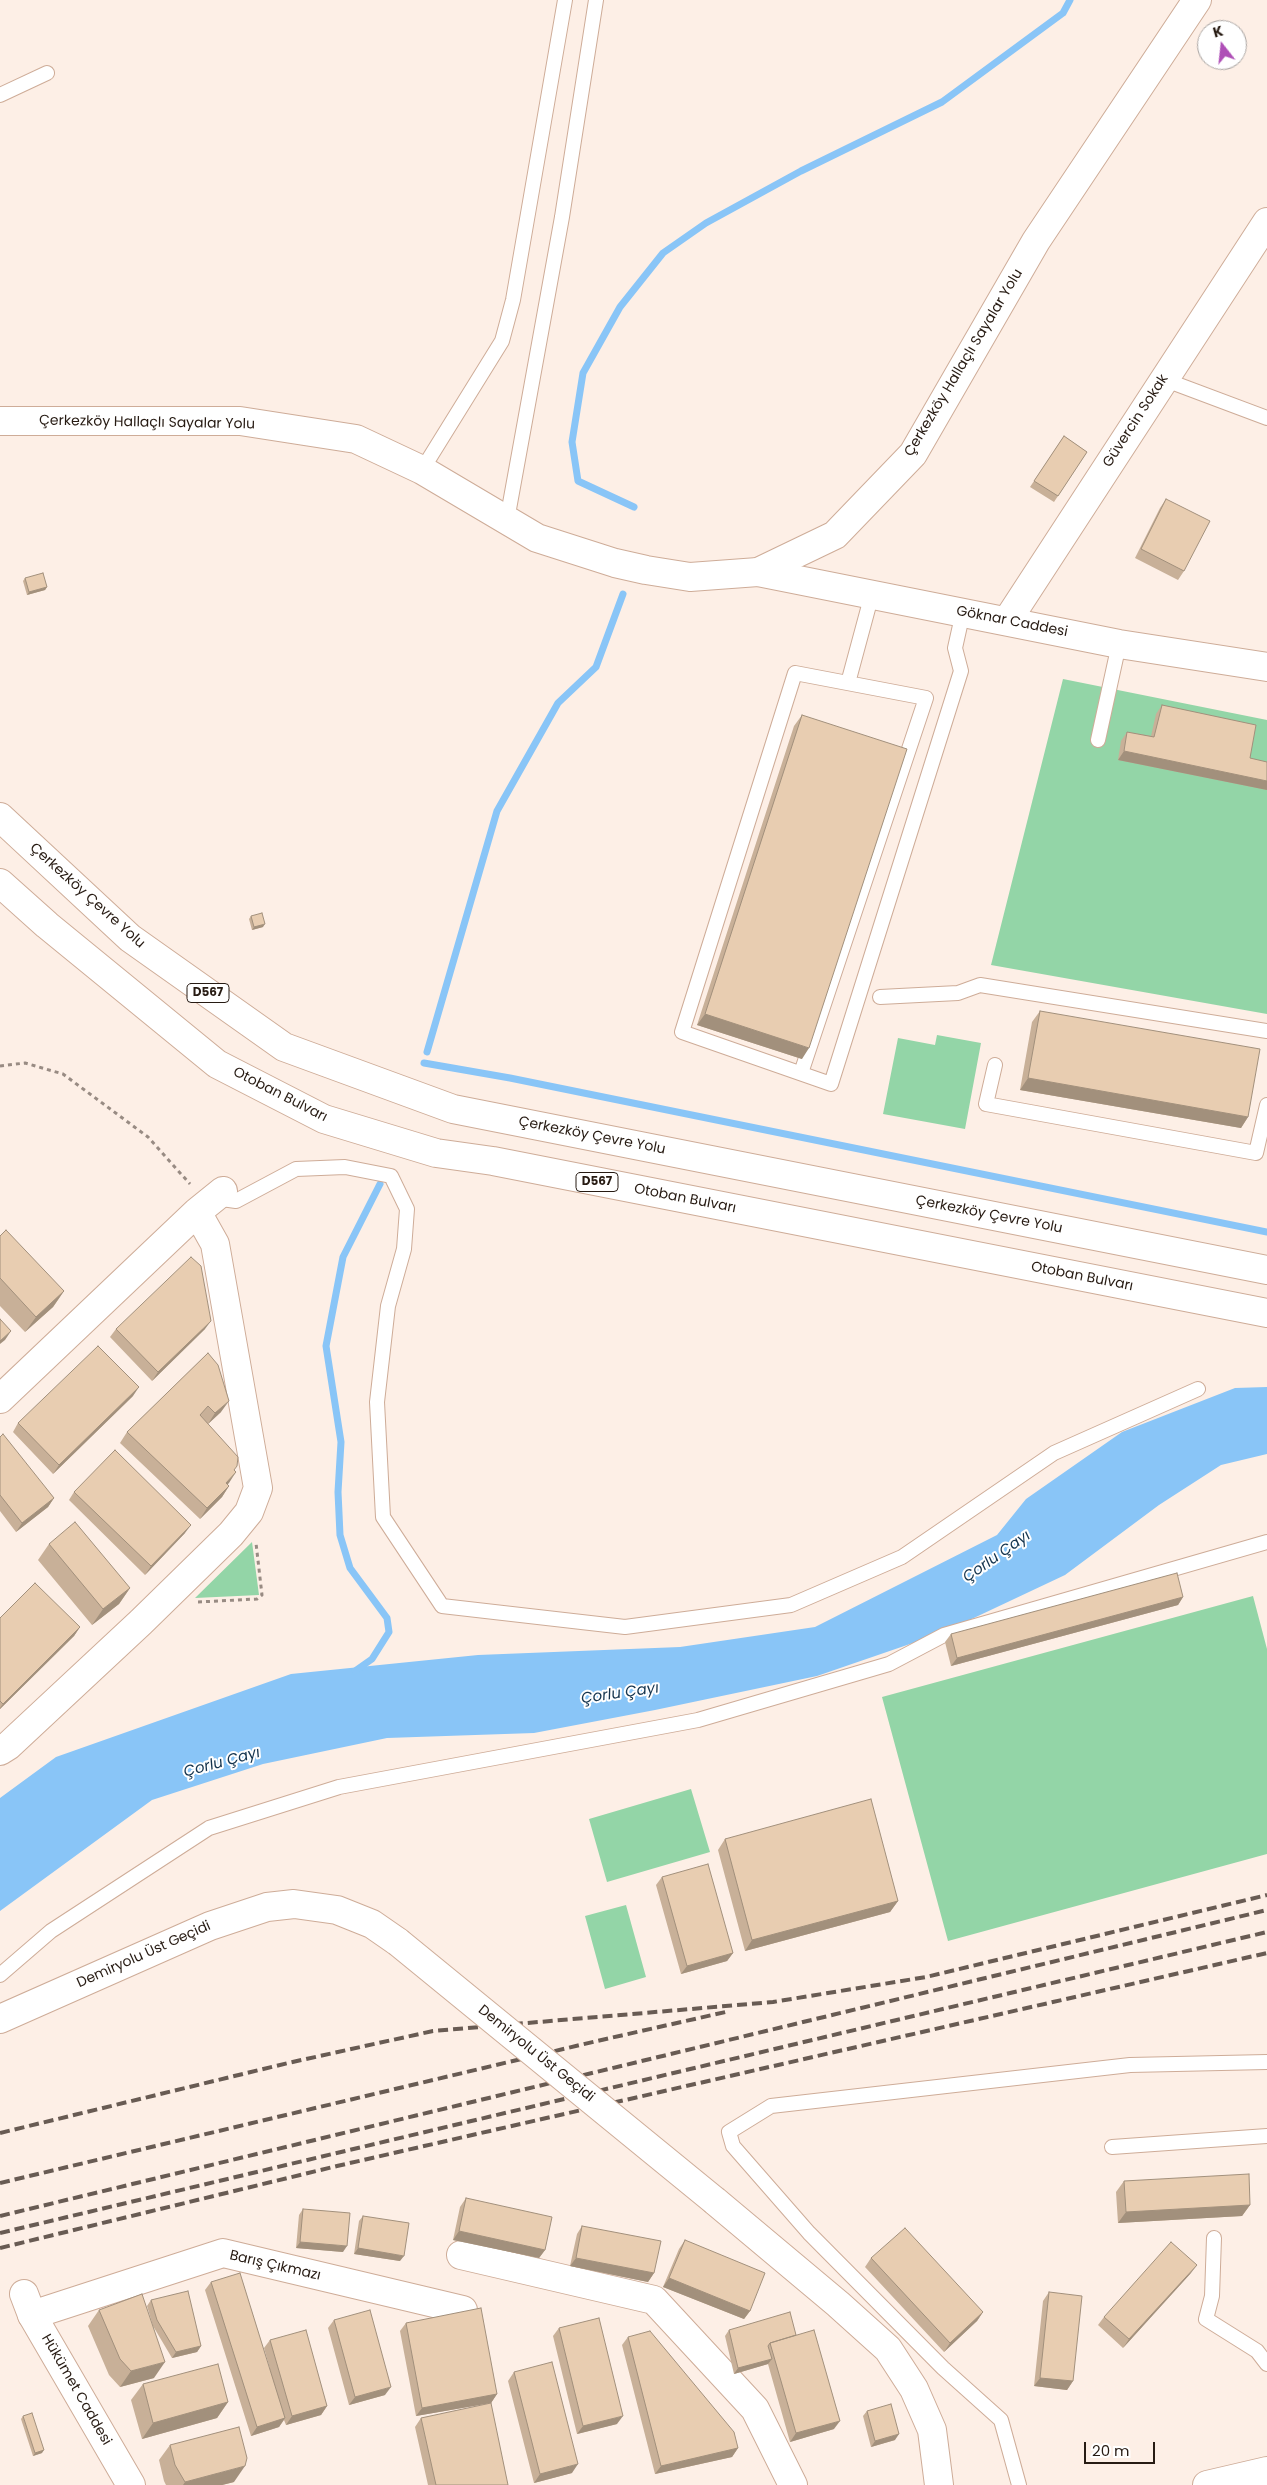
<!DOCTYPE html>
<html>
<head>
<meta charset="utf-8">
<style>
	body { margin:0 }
	#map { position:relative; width:1267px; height:2485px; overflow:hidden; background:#fdefe6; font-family:Poppins,sans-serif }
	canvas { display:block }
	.north { position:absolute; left:1197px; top:20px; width:50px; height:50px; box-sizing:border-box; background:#fff; border:1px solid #a9a4a1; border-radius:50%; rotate:344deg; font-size:14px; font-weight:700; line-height:20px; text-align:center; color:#271b13 }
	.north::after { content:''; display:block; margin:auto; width:18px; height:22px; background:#af4fb7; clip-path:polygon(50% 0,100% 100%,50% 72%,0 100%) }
	.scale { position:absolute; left:1084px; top:2442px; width:71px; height:22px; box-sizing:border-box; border:2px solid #271b13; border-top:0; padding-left:6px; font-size:15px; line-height:18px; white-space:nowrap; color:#271b13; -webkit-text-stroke:4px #fff; paint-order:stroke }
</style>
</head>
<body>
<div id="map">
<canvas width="1267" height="2485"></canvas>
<div class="north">K</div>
<div class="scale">20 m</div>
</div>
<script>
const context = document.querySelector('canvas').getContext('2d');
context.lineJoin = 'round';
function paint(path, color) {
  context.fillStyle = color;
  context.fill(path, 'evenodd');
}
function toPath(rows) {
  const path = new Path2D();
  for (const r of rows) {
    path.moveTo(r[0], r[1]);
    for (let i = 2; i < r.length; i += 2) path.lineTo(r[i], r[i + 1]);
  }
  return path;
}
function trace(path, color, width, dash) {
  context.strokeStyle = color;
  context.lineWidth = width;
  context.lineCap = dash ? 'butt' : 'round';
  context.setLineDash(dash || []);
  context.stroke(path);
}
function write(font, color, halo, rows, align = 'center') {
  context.font = font + ' Poppins,sans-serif';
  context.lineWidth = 4;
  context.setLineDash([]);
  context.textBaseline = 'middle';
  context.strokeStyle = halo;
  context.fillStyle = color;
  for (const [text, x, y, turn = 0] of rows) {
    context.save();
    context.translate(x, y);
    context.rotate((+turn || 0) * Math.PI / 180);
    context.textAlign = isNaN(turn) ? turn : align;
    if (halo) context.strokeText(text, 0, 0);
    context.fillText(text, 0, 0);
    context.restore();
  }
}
paint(toPath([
	[1063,679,1267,720,1267,1014,991,965],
	[937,1035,981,1043,965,1129,883,1114,898,1038,935,1045],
	[252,1542,259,1595,195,1598],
	[1253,1596,1267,1649,1267,1854,948,1941,882,1697],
	[691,1789,710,1852,607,1882,589,1819],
	[626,1905,646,1977,605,1989,585,1916]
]), '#93d5a7');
paint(toPath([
	[1267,1387,1267,1454,1221,1465,1159,1505,1065,1575,942,1633,817,1676,655,1710,534,1733,387,1738,263,1764,152,1800,0,1911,0,1798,56,1757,291,1674,478,1655,680,1647,815,1627,997,1535,1026,1499,1122,1432,1235,1388]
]), '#89c5f7');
trace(toPath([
	[634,507,578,481,572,442,583,373,620,307,663,253,706,223,801,171,942,102,1063,13,1070,0],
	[427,1052,497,811,558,703,596,667,623,594],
	[424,1063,510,1078,1267,1232],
	[355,1671,372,1659,389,1632,387,1618,350,1568,340,1535,338,1492,341,1442,326,1346,343,1257,380,1184]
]), '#89c5f7', 7);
const service = toPath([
	[0,95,47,73],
	[1163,379,1267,418],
	[422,470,502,341,513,300,565,0],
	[507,520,562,217,596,0],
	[848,683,872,594],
	[1098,740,1119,644],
	[880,997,958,993,980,985,1267,1031],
	[995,1065,986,1104,1256,1153,1267,1105],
	[801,1073,926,698,795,673,682,1032,831,1084,961,671,955,648,963,612],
	[215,1198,236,1201,296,1169,345,1167,391,1176,407,1209,404,1249,388,1306,377,1402,383,1517,442,1606,625,1627,791,1605,902,1557,1054,1453,1198,1389],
	[0,1975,51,1931,209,1828,339,1787,698,1720,889,1664,944,1635,1267,1542],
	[1112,2147,1267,2136],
	[1214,2238,1212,2296,1206,2319,1257,2351,1267,2364],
	[1019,2485,1001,2420,943,2368,809,2233,733,2146,729,2132,771,2106,1130,2065,1267,2062]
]);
const minor = toPath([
	[1007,621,1267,222],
	[0,1399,197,1212,223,1191],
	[0,1751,8,1746,141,1622,231,1534,249,1512,258,1488,215,1244,197,1212],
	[461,2255,654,2300,755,2409,793,2485],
	[32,2315,223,2253,463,2310]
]);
const tertiary = toPath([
	[758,572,1119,644,1267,667],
	[0,2019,210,1926,267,1907,294,1904,337,1910,372,1924,398,1942],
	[715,2201,838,2304,888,2349,914,2389,932,2430,939,2485],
	[24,2294,32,2315,131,2485]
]);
const secondary = toPath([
	[0,421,240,421,356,439,422,470,537,538,615,563,646,570,690,577,758,572,835,535,913,454,1036,241,1197,0],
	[1207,2485,1267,2471]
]);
const trunk = toPath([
	[0,817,130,938,284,1047,453,1109,1267,1270],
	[0,883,47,925,217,1064,324,1119,436,1153,493,1161,1267,1313]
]);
trace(service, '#ceac98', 16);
trace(minor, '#ceac98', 30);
trace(tertiary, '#ceac98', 30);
trace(secondary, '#ceac98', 30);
trace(trunk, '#ceac98', 30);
trace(toPath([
	[0,1066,25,1063,63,1074,148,1137,190,1184],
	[198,1602,257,1599,262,1595,256,1543]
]), '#988b83', 3, [4, 4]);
trace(service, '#fff', 14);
trace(minor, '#fff', 28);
trace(tertiary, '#fff', 28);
trace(secondary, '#fff', 28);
trace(trunk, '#fff', 28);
trace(toPath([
	[0,2133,288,2063,433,2031,773,2002,926,1977,1267,1895],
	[0,2183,597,2041,730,2011],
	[0,2216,1267,1910],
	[0,2233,1267,1932],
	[0,2248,337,2166,1267,1953]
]), '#685b53', 4, [10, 5]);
const tertiaryBridge = toPath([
	[398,1942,715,2201]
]);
trace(tertiaryBridge, '#ceac98', 30, []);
trace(tertiaryBridge, '#fff', 28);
paint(toPath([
	[1064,436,1087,452,1054,502,1030,487],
	[1166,499,1184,571,1178,580,1135,558,1160,508],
	[25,578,47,587,45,590,27,595,23,581],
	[1162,705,1250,758,1267,790,1118,760,1121,741,1127,732,1151,736,1156,714],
	[802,715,802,1059,697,1025,794,726],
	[251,916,263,927,252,930,249,919],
	[1040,1011,1248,1117,1241,1128,1020,1090,1032,1022],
	[0,1236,64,1291,53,1307,25,1332,0,1306],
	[116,1329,205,1329,152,1381,110,1337],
	[208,1353,221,1412,208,1424,234,1470,227,1484,229,1486,222,1497,200,1519,120,1443,127,1432],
	[133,1396,53,1474,13,1432,18,1423],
	[0,1437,54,1498,48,1507,16,1532,0,1511],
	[74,1492,185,1533,145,1575,69,1500],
	[49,1544,130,1588,119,1604,92,1625,38,1560],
	[1183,1597,1178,1605,951,1666,945,1642,951,1634],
	[0,1618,80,1627,74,1636,0,1709],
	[725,1839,898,1901,890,1912,745,1951,718,1850],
	[662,1877,733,1953,727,1961,681,1974,656,1885],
	[1124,2181,1250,2205,1242,2216,1118,2223,1116,2192],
	[466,2198,545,2250,539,2258,453,2240,460,2207],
	[303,2209,343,2252,296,2248,299,2215],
	[363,2216,400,2261,354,2254,359,2221],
	[582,2226,654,2273,648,2282,570,2266,577,2234],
	[685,2240,750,2311,744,2319,663,2287,679,2249],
	[871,2258,983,2312,977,2321,944,2352,865,2267],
	[1191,2273,1123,2348,1098,2325,1104,2317],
	[211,2282,270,2369,264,2348,270,2340,327,2406,321,2415,286,2425,284,2420,279,2427,251,2436,205,2290],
	[1049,2292,1073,2381,1067,2390,1034,2386,1043,2301],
	[151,2300,201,2346,197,2352,172,2358,153,2326,147,2306],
	[99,2310,154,2378,120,2387,109,2375,88,2326],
	[334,2320,385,2395,349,2405,328,2328],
	[406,2323,497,2394,491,2403,416,2416,400,2331],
	[559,2328,617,2424,577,2434,553,2336],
	[729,2330,796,2335,834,2429,790,2442,768,2364,734,2374,725,2336],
	[628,2337,738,2448,732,2457,655,2474,622,2345],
	[514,2372,572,2473,534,2483,508,2381],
	[143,2384,228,2402,217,2418,142,2439,131,2400],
	[867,2411,895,2440,871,2447,863,2416],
	[23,2416,42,2453,33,2456,21,2419],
	[421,2418,508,2485,428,2485,415,2427],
	[170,2445,234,2482,222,2485,166,2485,164,2481,159,2460]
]), '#c8b098');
paint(toPath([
	[47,587,45,590,27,595,29,592],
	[1124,751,1267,781,1267,790,1118,760],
	[265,924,263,927,252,930,254,927],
	[705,1014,809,1048,802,1059,697,1025],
	[1028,1078,1248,1117,1241,1128,1020,1090],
	[64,1291,53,1307,25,1332,36,1317],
	[211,1321,205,1329,152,1381,158,1372],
	[11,1331,5,1340,0,1344,0,1341],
	[139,1387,133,1396,53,1474,59,1465],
	[229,1401,221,1412,208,1424,215,1413],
	[236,1472,229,1483,218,1494,226,1483],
	[229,1486,222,1497,200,1519,207,1508],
	[54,1498,48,1507,16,1532,22,1523],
	[191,1525,185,1533,145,1575,151,1566],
	[130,1588,119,1604,92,1625,103,1609],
	[1183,1597,1178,1605,951,1666,957,1658],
	[80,1627,74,1636,0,1709,0,1708,3,1704],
	[898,1901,890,1912,745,1951,752,1940],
	[733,1953,727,1961,681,1974,687,1966],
	[1250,2205,1242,2216,1118,2223,1126,2212],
	[459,2231,545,2250,539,2258,453,2240],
	[300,2242,347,2246,343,2252,296,2248],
	[358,2248,404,2256,400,2261,354,2254],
	[576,2258,654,2273,648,2282,570,2266],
	[1197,2265,1191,2273,1123,2348,1129,2339],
	[669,2278,750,2311,744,2319,663,2287],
	[983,2312,977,2321,944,2352,950,2343],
	[201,2346,197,2352,172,2358,176,2352],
	[772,2359,768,2364,734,2374,738,2368],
	[165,2362,154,2378,120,2387,131,2371],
	[1040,2378,1073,2381,1067,2390,1034,2386],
	[391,2387,385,2395,349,2405,355,2397],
	[497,2394,491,2403,416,2416,422,2408],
	[228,2402,217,2418,142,2439,153,2423],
	[327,2406,321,2415,286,2425,292,2416],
	[623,2416,617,2424,577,2434,583,2426],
	[285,2418,279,2427,251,2436,257,2427],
	[840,2421,834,2429,790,2442,796,2433],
	[899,2434,895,2440,871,2447,875,2441],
	[738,2448,732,2457,655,2474,661,2466],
	[44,2450,42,2453,33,2456,35,2453],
	[578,2464,572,2473,534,2483,540,2474],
	[245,2466,234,2482,222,2485,183,2485,185,2482]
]), '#a2907c');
const building = toPath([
	[1064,436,1087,452,1058,496,1034,481,1064,436],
	[1166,499,1210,521,1184,571,1141,549,1166,499],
	[43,573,47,587,29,592,25,578,43,573],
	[1162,705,1256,725,1250,758,1267,762,1267,781,1124,751,1127,732,1154,737,1162,705],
	[802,715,907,749,809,1048,705,1014,802,715],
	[262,913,265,924,254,927,251,916,262,913],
	[1040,1011,1260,1049,1248,1117,1028,1078,1040,1011],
	[6,1230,64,1291,36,1317,0,1278,0,1236,6,1230],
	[191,1257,201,1266,211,1321,158,1372,116,1329,191,1257],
	[0,1319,11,1331,0,1341,0,1319],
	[98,1346,139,1387,59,1465,18,1423,98,1346],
	[208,1353,218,1365,229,1401,215,1413,208,1406,200,1415,238,1457,237,1466,234,1470,236,1472,226,1483,229,1486,207,1508,127,1432,208,1353],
	[3,1434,54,1498,22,1523,0,1495,0,1437,3,1434],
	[115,1450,191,1525,151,1566,74,1492,115,1450],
	[75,1522,130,1588,103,1609,49,1544,75,1522],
	[1177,1573,1183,1597,957,1658,951,1634,1177,1573],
	[35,1583,80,1627,3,1704,0,1701,0,1618,35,1583],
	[871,1799,898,1901,752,1940,725,1839,871,1799],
	[708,1864,733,1953,687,1966,662,1877,708,1864],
	[1249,2174,1250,2205,1126,2212,1124,2181,1249,2174],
	[466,2198,552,2217,545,2250,459,2231,466,2198],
	[303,2209,350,2213,347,2246,300,2242,303,2209],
	[363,2216,409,2223,404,2256,358,2248,363,2216],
	[582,2226,661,2241,654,2273,576,2258,582,2226],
	[905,2228,983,2312,950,2343,871,2258,905,2228],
	[685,2240,765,2273,750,2311,669,2278,685,2240],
	[1171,2242,1197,2265,1129,2339,1104,2317,1171,2242],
	[240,2273,285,2418,257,2427,211,2282,240,2273],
	[188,2291,201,2346,176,2352,157,2320,151,2300,188,2291],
	[1049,2292,1082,2296,1073,2381,1040,2378,1049,2292],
	[142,2294,165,2362,131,2371,120,2359,99,2310,142,2294],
	[481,2308,497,2394,422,2408,406,2323,481,2308],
	[370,2310,391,2387,355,2397,334,2320,370,2310],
	[790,2312,796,2335,770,2343,768,2346,772,2359,738,2368,729,2330,790,2312],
	[599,2318,623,2416,583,2426,559,2328,599,2318],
	[306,2330,327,2406,292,2416,270,2340,306,2330],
	[814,2330,840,2421,796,2433,770,2343,814,2330],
	[650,2331,734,2432,738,2448,661,2466,628,2337,650,2331],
	[552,2362,578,2464,540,2474,514,2372,552,2362],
	[218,2364,228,2402,153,2423,143,2384,218,2364],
	[491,2403,508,2485,436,2485,421,2418,491,2403],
	[891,2404,899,2434,875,2441,867,2411,891,2404],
	[32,2413,44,2450,35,2453,23,2416,32,2413],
	[239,2427,247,2458,245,2466,185,2482,175,2465,170,2445,239,2427]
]);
paint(building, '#e8cdb1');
trace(building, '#a2907c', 1);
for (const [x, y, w] of [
	[208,993,42],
	[597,1182,42]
]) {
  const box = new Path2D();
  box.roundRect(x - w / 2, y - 9.5, w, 19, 4);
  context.fillStyle = '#fff';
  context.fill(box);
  trace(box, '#271b13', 1);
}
write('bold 12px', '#271b13', null, [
	["D567",208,993],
	["D567",597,1182]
]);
write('14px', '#271b13', '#fff', [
	["Çerkezköy Hallaçlı Sayalar Yolu",964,363,-59],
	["Güvercin Sokak",1136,421,-57],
	["Çerkezköy Hallaçlı Sayalar Yolu",147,423,1],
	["Göknar Caddesi",1012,622,11],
	["Çerkezköy Çevre Yolu",87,896,42],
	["Otoban Bulvarı",280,1095,27],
	["Çerkezköy Çevre Yolu",592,1136,11],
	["Otoban Bulvarı",685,1199,11],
	["Çerkezköy Çevre Yolu",989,1215,11],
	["Otoban Bulvarı",1082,1277,11],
	["Demiryolu Üst Geçidi",144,1955,-24],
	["Demiryolu Üst Geçidi",536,2054,39],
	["Barış Çıkmazı",275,2266,13],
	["Hükümet Caddesi",76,2390,60]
]);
write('italic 15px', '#14344e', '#fff', [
	["Çorlu Çayı",997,1557,-35],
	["Çorlu Çayı",620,1694,-8],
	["Çorlu Çayı",222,1763,-15]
]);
</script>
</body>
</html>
